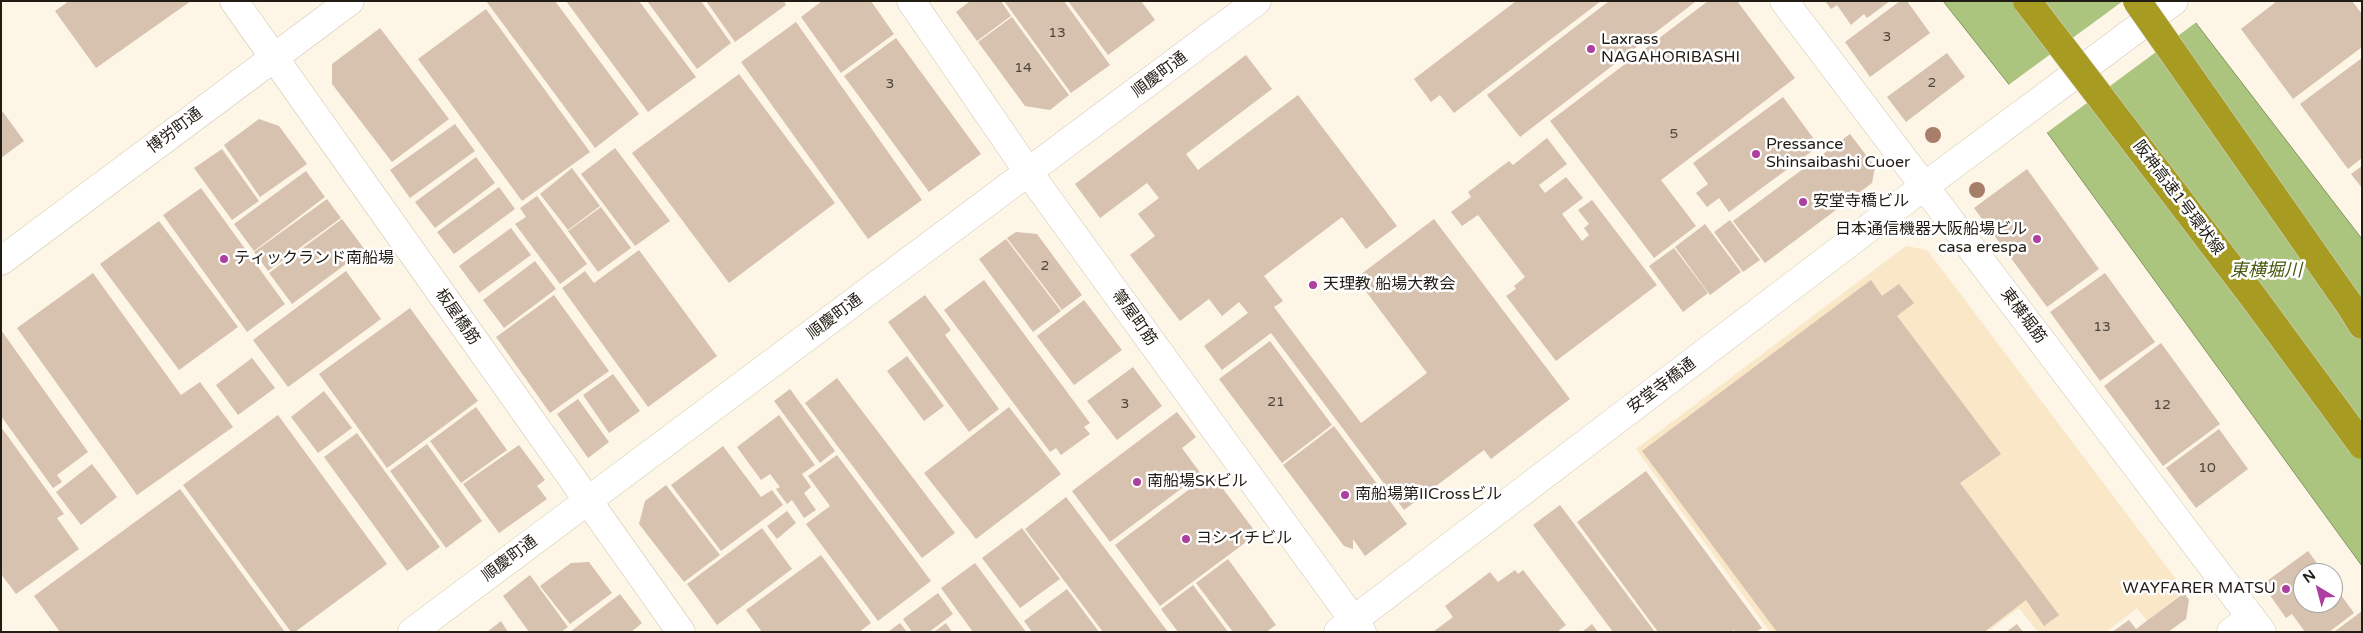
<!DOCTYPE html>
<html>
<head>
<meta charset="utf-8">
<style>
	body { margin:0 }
	#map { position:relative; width:2363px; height:633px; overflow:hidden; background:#fdf5e6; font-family:"Varela Round",sans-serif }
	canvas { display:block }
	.frame { position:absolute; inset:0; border:2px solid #221d14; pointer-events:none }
	.north { position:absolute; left:2293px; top:563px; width:50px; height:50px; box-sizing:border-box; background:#fff; border:1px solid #a7a5a1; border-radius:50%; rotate:323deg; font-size:14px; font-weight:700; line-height:20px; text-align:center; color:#221d14 }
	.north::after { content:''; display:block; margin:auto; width:18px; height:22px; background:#ac3f9f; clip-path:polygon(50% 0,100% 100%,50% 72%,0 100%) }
</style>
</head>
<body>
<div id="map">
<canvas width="2363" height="633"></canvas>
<div class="frame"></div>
<div class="north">N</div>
</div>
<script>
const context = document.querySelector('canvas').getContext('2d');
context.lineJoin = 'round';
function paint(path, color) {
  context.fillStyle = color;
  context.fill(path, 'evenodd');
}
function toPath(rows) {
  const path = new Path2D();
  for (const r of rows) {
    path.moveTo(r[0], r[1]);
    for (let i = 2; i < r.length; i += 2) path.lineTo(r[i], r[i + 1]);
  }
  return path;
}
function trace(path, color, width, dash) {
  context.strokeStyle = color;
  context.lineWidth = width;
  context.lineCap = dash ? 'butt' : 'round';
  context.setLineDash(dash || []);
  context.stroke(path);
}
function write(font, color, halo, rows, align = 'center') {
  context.font = font + ' "Varela Round","Noto Sans JP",sans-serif';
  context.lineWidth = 5;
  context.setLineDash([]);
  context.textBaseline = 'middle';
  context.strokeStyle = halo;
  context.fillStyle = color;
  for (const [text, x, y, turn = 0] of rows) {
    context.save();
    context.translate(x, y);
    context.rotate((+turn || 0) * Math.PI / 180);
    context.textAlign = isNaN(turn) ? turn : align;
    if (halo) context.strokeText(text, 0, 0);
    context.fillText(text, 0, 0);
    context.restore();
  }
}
paint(toPath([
	[1906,246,1927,250,2185,591,2147,621,2137,608,2106,632,2038,632,2019,608,1987,632,1770,632,1636,449]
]), '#f9e7c8');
const water = toPath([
	[1943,1,2179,1,2362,239,2362,566,2049,135,1943,1]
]);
paint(water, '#abc57f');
trace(water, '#82935f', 1);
paint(toPath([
	[2123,1,2182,1,2198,21,2045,134,2007,86]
]), '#fdf5e6');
paint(toPath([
	[69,1,191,1,96,68,55,11],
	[486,1,555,1,639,114,595,148],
	[566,1,639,1,696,77,648,112],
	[647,1,701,1,731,43,697,69],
	[706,1,784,1,786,5,735,42],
	[822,1,871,1,894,34,841,73,801,17],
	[970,1,1001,1,1011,16,977,41,956,12],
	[1004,1,1064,1,1110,65,1071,93],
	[1068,1,1141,1,1155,20,1108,55],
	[1516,1,1601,1,1454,113,1440,95,1431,102,1414,79],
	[1609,1,1695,2,1520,137,1487,95],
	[1708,1,1737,1,1795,78,1661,180,1696,226,1654,258,1550,121],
	[1825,1,1890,1,1867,18,1864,14,1851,25,1837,5,1831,9],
	[1900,1,1907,1,1930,33,1870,77,1845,42],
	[2277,1,2352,1,2362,14,2362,47,2293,99,2241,29],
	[486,9,590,152,522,201,418,59],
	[1012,17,1069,95,1050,110,1025,106,978,42],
	[796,22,922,200,868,239,741,62],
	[380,28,449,119,392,162,332,84,332,64],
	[896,38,981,154,929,192,844,76],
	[1947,53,1965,77,1906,122,1887,97],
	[1246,55,1272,89,1186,154,1198,170,1298,95,1397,226,1366,249,1342,217,1264,276,1283,301,1274,307,1361,423,1427,373,1356,278,1434,219,1570,399,1491,459,1484,450,1404,510,1271,333,1222,370,1204,346,1248,313,1239,302,1222,316,1209,299,1180,321,1130,255,1155,236,1138,214,1159,198,1147,183,1100,218,1075,184],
	[2362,58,2362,158,2348,169,2300,104],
	[739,74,835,203,729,283,632,153],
	[1783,97,1819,146,1729,212,1719,198,1707,207,1696,193,1708,184,1693,163],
	[3,112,24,141,1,158,1,113],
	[259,119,279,126,307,164,260,197,224,145],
	[455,124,475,151,410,198,390,170],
	[1850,134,1875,167,1872,183,1765,263,1733,221],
	[1547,138,1567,164,1539,185,1545,193,1566,177,1583,198,1562,214,1582,241,1589,235,1584,228,1589,224,1578,210,1592,200,1657,285,1556,361,1506,296,1516,289,1514,286,1525,277,1478,215,1462,226,1451,212,1471,197,1468,192,1509,161,1513,165],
	[615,148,670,221,635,246,581,174],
	[222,149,259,201,232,220,194,168],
	[476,157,495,183,435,228,415,202],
	[2362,166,2362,188,2351,174],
	[572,168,600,206,568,230,540,194],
	[2027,169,2099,269,2047,307,1974,208],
	[306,171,325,197,254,251,234,224],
	[499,187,515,209,454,254,437,232],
	[201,188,285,304,247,332,163,215],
	[537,196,587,264,560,284,515,224,526,217,520,208],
	[327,199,341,218,268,271,254,252],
	[601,207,631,248,598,272,568,231],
	[342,219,365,250,292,304,269,273],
	[1730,220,1760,260,1743,272,1714,232],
	[159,221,238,327,179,370,100,264],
	[1705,224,1741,272,1710,295,1675,247],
	[511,228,531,255,479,293,459,266],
	[1016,232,1037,234,1082,295,1062,310,1007,238],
	[1006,239,1061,311,1033,332,979,259],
	[1674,248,1708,293,1683,312,1649,266],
	[639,250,717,356,648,407,562,288,585,271,594,283],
	[535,261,556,289,504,328,483,300],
	[346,271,381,319,288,387,253,340],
	[93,273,181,395,200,382,233,427,137,495,17,328],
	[2105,273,2155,342,2100,381,2050,312],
	[984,280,1090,423,1084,427,1090,434,1061,455,1056,448,1050,452,944,310],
	[1871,280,1882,296,1899,284,1914,303,1897,316,2001,454,1960,483,2059,615,2044,626,2026,600,1984,632,1777,632,1642,451],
	[554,295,609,371,550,413,496,337],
	[925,295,951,330,945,335,999,409,969,432,888,322],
	[1084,300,1122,350,1074,385,1037,336],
	[410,308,478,401,387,468,319,374],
	[1,330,88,452,57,475,62,482,53,488,1,416],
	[1270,341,1332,425,1282,463,1219,379],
	[2161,343,2220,424,2163,466,2104,386],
	[907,356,944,406,924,421,887,371],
	[252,358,275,388,238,415,216,385],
	[1133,367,1162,406,1117,440,1087,401],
	[613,374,640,411,609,433,583,395],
	[837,378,955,533,922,558,805,403],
	[790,389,835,451,820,463,774,401],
	[324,391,352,428,318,453,291,417],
	[578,399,609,442,588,458,557,414],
	[476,407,507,450,461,483,430,441],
	[1009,407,1061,474,976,539,924,473],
	[1177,412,1196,437,1182,448,1201,474,1110,542,1072,491],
	[278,415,387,564,295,632,291,632,183,485],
	[779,415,815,465,802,474,811,487,804,493,816,510,804,518,792,500,787,504,776,489,780,487,770,474,761,480,737,447],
	[1334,426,1407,524,1365,556,1353,539,1353,549,1344,546,1283,465],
	[1,427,64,514,57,518,79,549,16,594,1,574],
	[2219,429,2248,469,2196,508,2166,468],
	[357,433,440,547,407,571,324,457],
	[427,444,482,521,446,548,390,471],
	[519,445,545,480,537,486,547,499,499,533,463,484],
	[723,446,761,497,772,490,783,505,721,551,671,485],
	[837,455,931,581,878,621,806,524,830,506,808,476],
	[92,464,117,497,81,525,56,492],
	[1646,471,1762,628,1756,632,1736,632,1734,630,1731,632,1658,632,1577,522],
	[1211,473,1257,534,1160,606,1115,545],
	[666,485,720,555,684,582,639,524,645,501],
	[180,489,285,632,60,632,34,596],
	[1066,497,1168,632,1103,632,1025,529],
	[1560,505,1655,632,1613,632,1533,525],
	[787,511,796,523,777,539,767,526],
	[762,528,792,569,717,625,687,584],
	[1022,528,1060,579,1020,608,982,558],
	[2308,551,2324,573,2303,573,2303,603,2333,603,2333,584,2354,613,2329,632,2305,632,2292,614,2286,618,2267,591,2272,587,2267,581],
	[821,555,871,623,859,632,762,632,746,610],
	[1228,559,1276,625,1266,632,1233,632,1196,583],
	[589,562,612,593,570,624,540,586,571,563],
	[975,563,1026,632,973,632,941,588],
	[1515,570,1518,574,1523,570,1566,625,1557,632,1433,632,1453,617,1445,606,1490,572,1498,582],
	[530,575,568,627,561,632,529,632,503,596],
	[1193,585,1228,632,1178,632,1161,609],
	[1067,589,1099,632,1032,632,1024,621],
	[938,593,953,614,929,632,912,632,903,619],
	[2184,593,2189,600,2186,619,2168,632,2112,632,2129,620,2136,629],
	[620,594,642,623,631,632,570,632],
	[2362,611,2362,632,2334,632],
	[501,621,508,632,487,632],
	[900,623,907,632,888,632],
	[946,623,952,632,934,632],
	[1592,624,1598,632,1582,632],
	[2017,624,2023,632,2006,632]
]), '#d7c1af');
const minor = toPath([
	[234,1,681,632],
	[911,1,1029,173,1362,632],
	[1784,1,2262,632],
	[1,261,350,1],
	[412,632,1257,1],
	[1338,632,1887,214,2174,1],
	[2231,632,2251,617]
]);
const motorway = toPath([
	[2351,307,2362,325]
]);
trace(minor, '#d1c4ac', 29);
trace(motorway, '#d7d6d5', 29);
trace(minor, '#fff', 28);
trace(motorway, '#a79b21', 28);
const motorwayBridge = toPath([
	[2027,1,2254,298,2362,445],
	[2137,1,2351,307]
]);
trace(motorwayBridge, '#d7d6d5', 29, []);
trace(motorwayBridge, '#a79b21', 28);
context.fillStyle = '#a77e6a';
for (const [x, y] of [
	[1933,135],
	[1977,190]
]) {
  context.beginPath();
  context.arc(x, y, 8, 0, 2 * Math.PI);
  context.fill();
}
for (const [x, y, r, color] of [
	[1591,49,5,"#ac3f9f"],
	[1756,154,5,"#ac3f9f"],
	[1803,202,5,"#ac3f9f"],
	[2037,239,5,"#ac3f9f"],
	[224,259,5,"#ac3f9f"],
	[1313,285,5,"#ac3f9f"],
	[1137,482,5,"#ac3f9f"],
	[1345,495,5,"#ac3f9f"],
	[1186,539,5,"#ac3f9f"],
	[2286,589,5,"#ac3f9f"]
]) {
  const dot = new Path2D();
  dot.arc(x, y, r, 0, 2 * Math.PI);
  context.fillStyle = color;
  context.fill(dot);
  trace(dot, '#fff', 2);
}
write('14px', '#4f463b', null, [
	["13",1057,33],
	["3",1887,37],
	["14",1023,68],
	["2",1932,83],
	["3",890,84],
	["5",1674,134],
	["2",1045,266],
	["13",2102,327],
	["21",1276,402],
	["3",1125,404],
	["12",2162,405],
	["10",2207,468]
]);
write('16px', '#221d14', '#fff', [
	["Laxrass",1601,40],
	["NAGAHORIBASHI",1601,58],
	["Pressance",1766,145],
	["Shinsaibashi Cuoer",1766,163],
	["安堂寺橋ビル",1813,202],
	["日本通信機器大阪船場ビル",2027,230,"right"],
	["casa erespa",2027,248,"right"],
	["ティックランド南船場",234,259],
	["天理教 船場大教会",1323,285],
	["南船場SKビル",1147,482],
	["南船場第IICrossビル",1355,495],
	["ヨシイチビル",1196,539],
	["WAYFARER MATSU",2276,589,"right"]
], 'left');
write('16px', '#221d14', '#fff', [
	["順慶町通",1160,75,-37],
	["博労町通",175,131,-37],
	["阪神高速1号環状線",2178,198,53],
	["東横堀筋",2023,316,53],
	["板屋橋筋",457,317,55],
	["順慶町通",835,317,-37],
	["箒屋町筋",1134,318,54],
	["安堂寺橋通",1662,386,-37],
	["順慶町通",510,559,-37]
]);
write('italic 18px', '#455b0e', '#fff', [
	["東横堀川",2266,271]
]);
</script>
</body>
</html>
